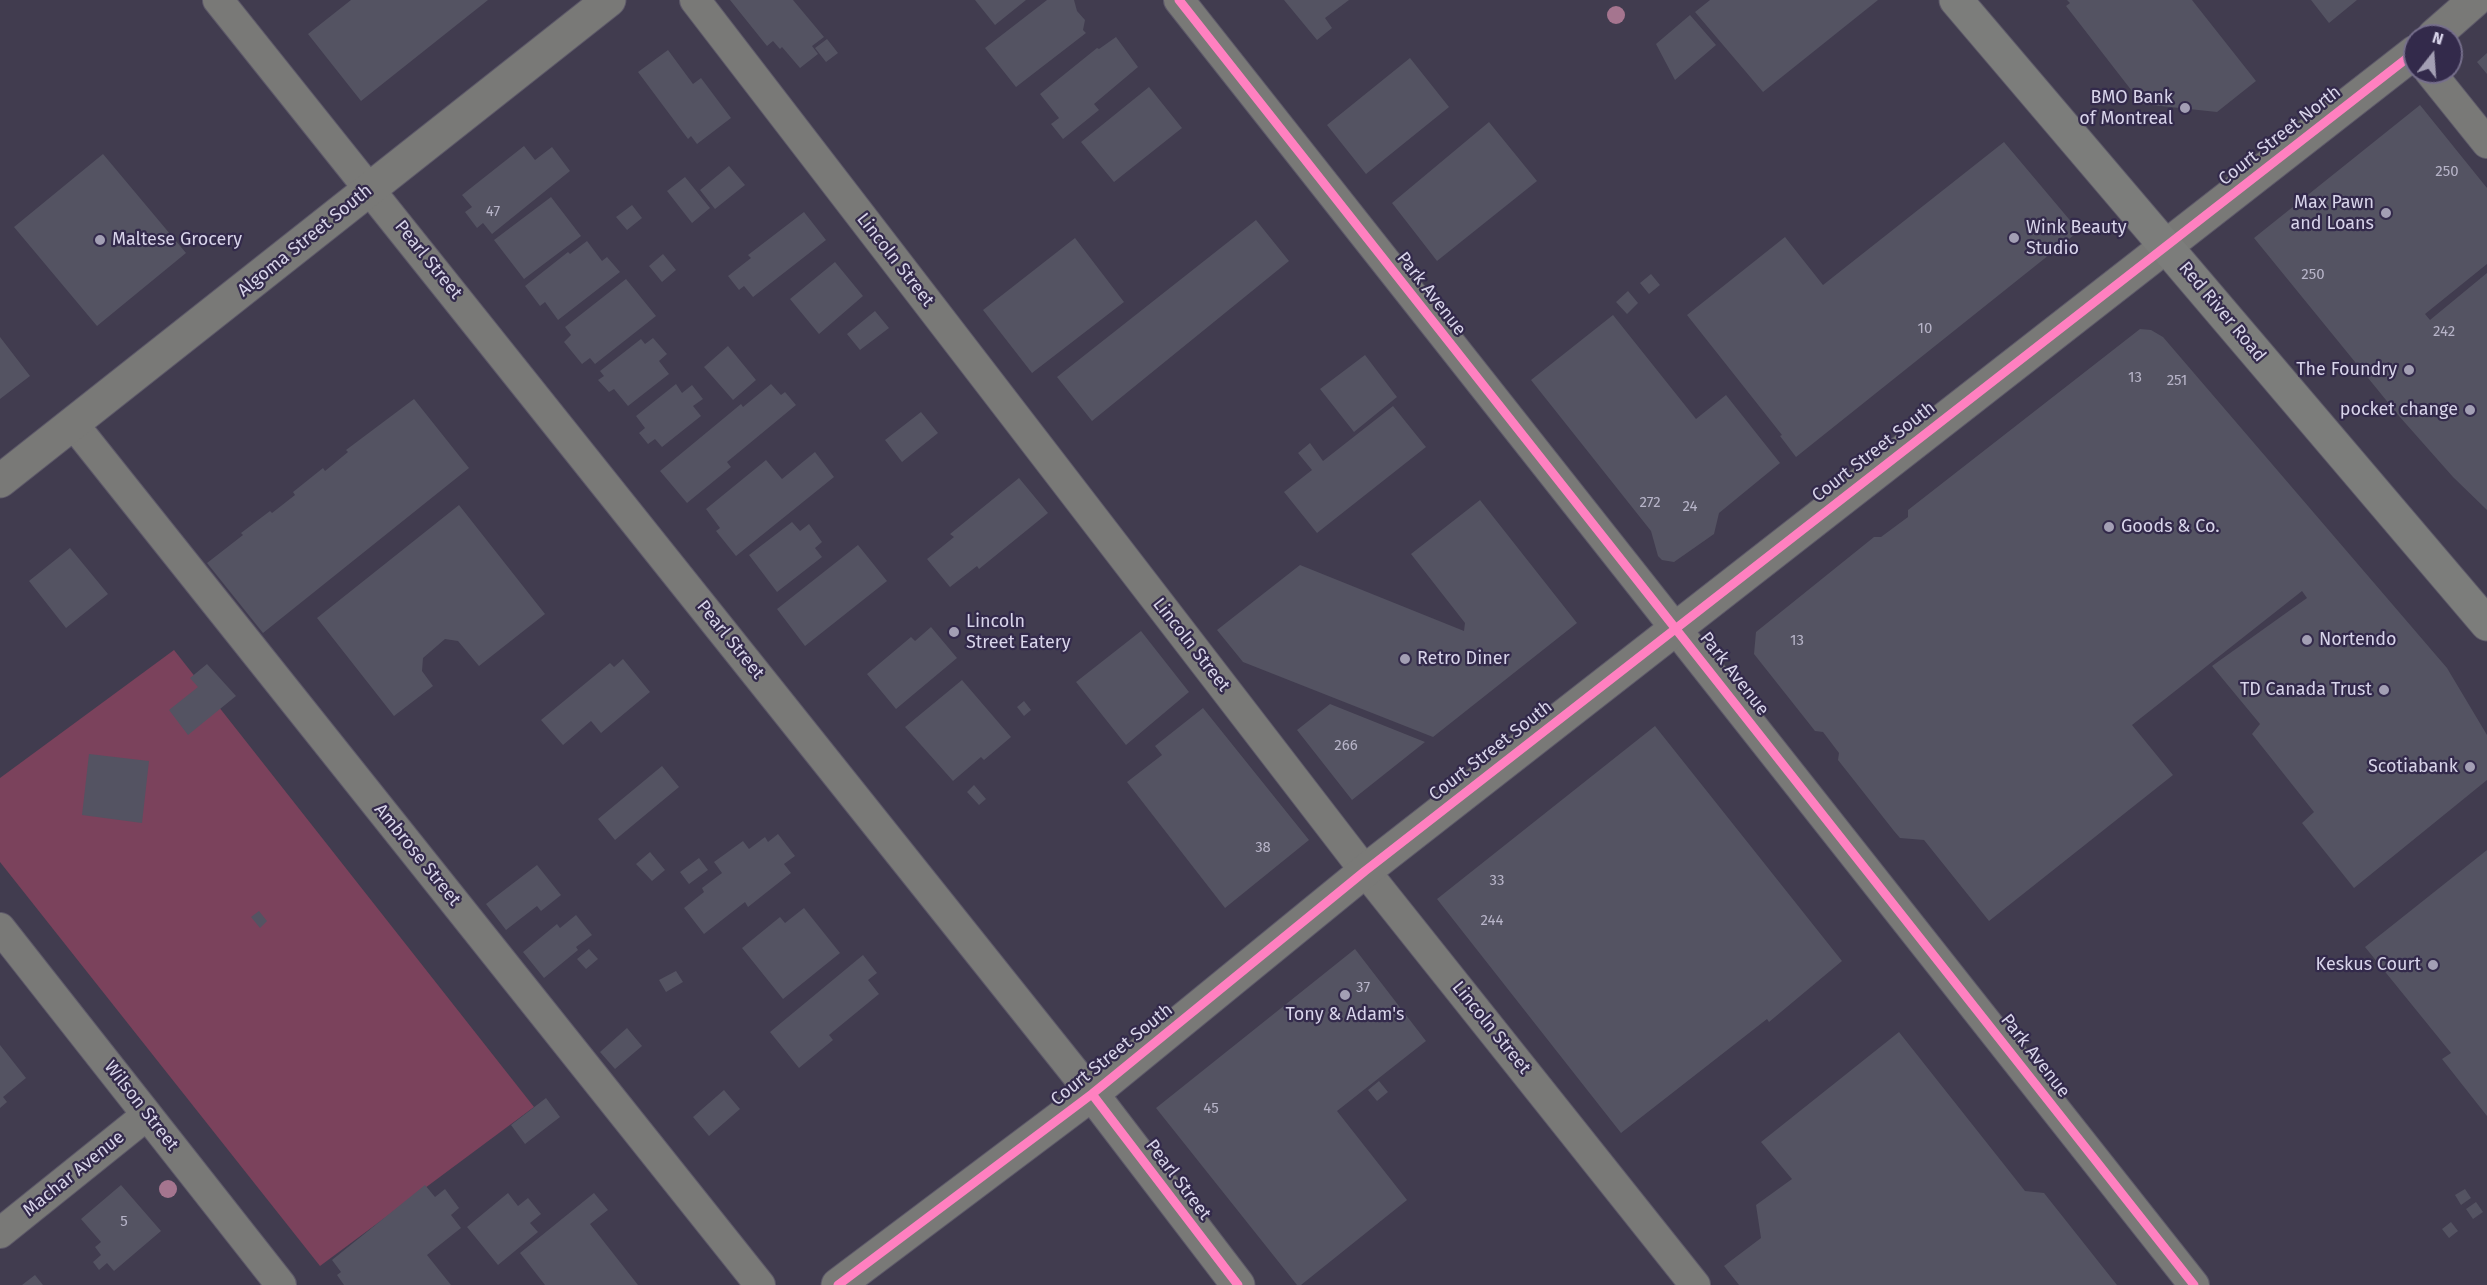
<!DOCTYPE html>
<html>
<head>
<meta charset="utf-8">
<style>
	body { margin:0 }
	#map { position:relative; width:2487px; height:1285px; overflow:hidden; background:#413c4f; font-family:"Fira Sans",sans-serif }
	canvas { display:block }
	.north { position:absolute; left:2403px; top:24px; width:60px; height:60px; box-sizing:border-box; background:#332a4b; border:2px solid #756e8b; border-radius:50%; rotate:17deg; font-size:16px; font-weight:700; line-height:24px; text-align:center; color:#d8d4ea }
	.north::after { content:''; display:block; margin:auto; width:21px; height:27px; background:#a39fb4; clip-path:polygon(50% 0,100% 100%,50% 72%,0 100%) }
</style>
</head>
<body>
<div id="map">
<canvas width="2487" height="1285"></canvas>
<div class="north">N</div>
</div>
<script>
const context = document.querySelector('canvas').getContext('2d');
context.lineJoin = 'round';
function paint(path, color) {
  context.fillStyle = color;
  context.fill(path, 'evenodd');
}
function toPath(rows) {
  const path = new Path2D();
  for (const r of rows) {
    path.moveTo(r[0], r[1]);
    for (let i = 2; i < r.length; i += 2) path.lineTo(r[i], r[i + 1]);
  }
  return path;
}
function trace(path, color, width, dash) {
  context.strokeStyle = color;
  context.lineWidth = width;
  context.lineCap = dash ? 'butt' : 'round';
  context.setLineDash(dash || []);
  context.stroke(path);
}
function write(font, color, halo, rows, align = 'center') {
  context.font = font + ' "Fira Sans",sans-serif';
  context.lineWidth = 4.5;
  context.setLineDash([]);
  context.textBaseline = 'middle';
  context.strokeStyle = halo;
  context.fillStyle = color;
  for (const [text, x, y, turn = 0] of rows) {
    context.save();
    context.translate(x, y);
    context.rotate((+turn || 0) * Math.PI / 180);
    context.textAlign = isNaN(turn) ? turn : align;
    if (halo) context.strokeText(text, 0, 0);
    context.fillText(text, 0, 0);
    context.restore();
  }
}
paint(toPath([
	[174,650,534,1107,320,1266,0,862,0,778]
]), '#7b425c');
paint(toPath([
	[351,0,488,0,361,101,308,34],
	[730,0,793,0,824,37,812,46,818,54,800,68,782,47,780,49,773,41,767,46],
	[975,0,1026,0,995,25],
	[1047,0,1074,0,1077,11,1085,20,1083,30,1086,33,1016,87,985,48],
	[1284,0,1349,0,1325,18,1332,28,1317,40],
	[1710,0,1878,0,1763,92,1695,12],
	[2067,0,2192,0,2256,81,2217,112,2142,104,2066,6,2070,3],
	[2311,0,2357,0,2329,23],
	[1690,15,1716,45,1675,80,1656,44],
	[1116,37,1138,67,1094,104,1099,110,1063,139,1051,124,1059,118,1040,94,1097,48,1099,49],
	[827,39,838,53,826,62,815,48],
	[668,50,693,84,701,78,731,118,697,144,691,136,688,139,638,72],
	[2487,53,2487,74,2477,62],
	[1410,58,1449,107,1366,174,1327,125],
	[1149,87,1182,128,1114,182,1081,142],
	[2420,105,2487,188,2487,264,2425,314,2430,320,2487,273,2487,510,2453,477,2399,416,2254,238],
	[1489,122,1537,181,1437,261,1392,203],
	[2004,142,2079,231,1796,457,1780,436,1782,435,1687,315,1785,237,1823,285],
	[524,146,535,160,552,147,570,171,492,234,483,223,477,228,465,212,472,207,462,195],
	[103,154,186,253,97,326,14,227],
	[729,166,745,185,715,209,700,190],
	[685,177,710,208,692,223,667,191],
	[551,197,581,236,524,279,494,240],
	[632,205,642,218,627,230,616,217],
	[804,212,826,240,753,297,744,286,739,290,728,276,751,258,748,255],
	[1256,220,1289,261,1092,421,1057,377],
	[1075,238,1124,302,1032,373,983,310],
	[587,241,602,261,607,257,620,272,558,320,545,302,540,306,525,286,568,252,570,254],
	[663,254,676,270,662,282,649,266],
	[835,262,863,296,819,334,790,299],
	[1651,274,1660,285,1649,294,1640,283],
	[626,279,656,316,595,364,590,358,582,364,564,342,571,335,565,327],
	[1628,291,1638,303,1627,314,1616,302],
	[875,311,889,328,860,350,847,334],
	[1613,315,1696,419,1726,395,1780,463,1719,513,1714,534,1674,562,1662,560,1658,556,1651,531,1531,380],
	[2140,329,2151,330,2163,337,2447,668,2487,735,2487,780,2354,888,2302,823,2314,812,2252,734,2260,724,2212,666,2307,598,2302,591,2132,725,2173,775,1989,921,1924,840,1900,838,1894,831,1838,760,1839,753,1823,732,1815,731,1754,654,1756,632,1874,537,1881,537,1908,517,1908,510],
	[0,337,30,376,0,399],
	[653,338,667,354,659,361,669,374,628,406,614,389,609,392,598,380,604,376,600,371,641,339,645,344],
	[728,346,756,380,733,400,704,367],
	[1365,355,1397,397,1354,432,1320,389],
	[676,384,682,393,692,385,703,399,693,406,701,416,662,447,655,439,648,444,639,433,645,428,636,416],
	[771,384,781,395,785,392,796,405,727,462,731,467,687,503,660,471,741,404,743,407],
	[414,399,469,468,263,633,207,563,243,535,241,533,270,511,272,513,295,495,293,492,323,468,325,471,348,452,346,450],
	[1393,406,1426,447,1317,533,1284,492,1312,470,1298,453,1310,443,1323,461],
	[921,412,938,433,902,462,885,440],
	[815,452,834,477,736,556,716,531,720,528,706,509,766,460,782,479],
	[1019,478,1048,513,979,569,977,566,950,587,927,559,954,537,950,534],
	[1480,500,1577,623,1433,737,1243,662,1217,630,1300,565,1464,631,1465,623,1411,554],
	[459,505,545,614,479,666,458,641,445,639,423,658,422,671,433,686,394,716,317,618],
	[792,522,800,531,809,524,822,542,815,548,822,557,777,592,749,555],
	[858,545,887,581,805,646,777,609],
	[70,548,108,594,66,628,29,581],
	[931,627,957,658,896,709,867,674,911,637,915,641],
	[1141,631,1189,692,1126,745,1076,682],
	[623,659,650,692,601,733,591,721,563,745,541,720,610,663,614,667],
	[207,664,236,696,188,735,169,710,198,687,190,678],
	[962,680,1011,737,984,760,981,757,953,781,905,727],
	[1024,701,1031,710,1024,716,1017,707],
	[1330,704,1425,742,1352,800,1297,730],
	[1203,708,1309,840,1225,908,1127,782,1162,755,1155,746],
	[1655,726,1842,961,1769,1022,1767,1019,1621,1133,1437,899],
	[89,754,149,761,142,823,82,815],
	[662,766,679,787,615,840,598,819],
	[974,785,986,799,979,805,967,792],
	[778,834,795,856,784,864,791,873,748,907,745,902,704,934,684,908,704,892,702,888,722,873,714,862,743,841,749,849,765,837,768,842],
	[2487,850,2487,1116,2442,1059,2451,1053,2365,947],
	[650,852,665,870,652,881,636,864],
	[699,858,708,870,689,884,680,872],
	[537,865,561,895,541,911,537,906,506,930,486,904],
	[804,908,840,953,783,999,742,948,780,917,785,923],
	[259,911,267,921,260,928,251,917],
	[576,915,592,935,576,947,578,950,544,978,523,952,557,924,560,928],
	[589,949,598,959,586,969,577,959],
	[1355,949,1426,1041,1337,1111,1407,1200,1301,1285,1297,1285,1156,1108],
	[863,955,877,973,868,980,879,994,829,1035,833,1040,799,1068,770,1032],
	[676,971,683,982,666,992,659,980],
	[627,1028,642,1046,615,1069,600,1052],
	[1899,1032,2025,1191,2044,1193,2117,1285,1739,1285,1724,1266,1761,1238,1756,1205,1792,1179,1761,1142],
	[0,1045,26,1078,3,1097,7,1102,0,1108],
	[1379,1081,1388,1092,1377,1101,1368,1090],
	[724,1090,740,1109,709,1136,693,1117],
	[546,1098,560,1117,525,1144,511,1125],
	[121,1185,161,1231,114,1271,107,1263,99,1270,93,1262,101,1255,95,1247,101,1242,81,1219],
	[425,1185,435,1197,445,1189,459,1208,451,1215,461,1228,427,1255,451,1285,344,1285,337,1275,341,1272,332,1260],
	[2465,1189,2471,1198,2461,1205,2455,1195],
	[508,1193,518,1206,528,1198,541,1214,530,1223,538,1232,498,1265,467,1227],
	[594,1193,608,1210,590,1224,638,1285,545,1285,520,1253],
	[2476,1202,2483,1212,2473,1219,2466,1209],
	[2451,1222,2458,1231,2449,1238,2442,1229],
	[35,1275,43,1285,22,1285]
]), '#545362');
const minor = toPath([
	[218,0,1092,1094],
	[695,0,1365,871,1695,1285],
	[1179,0,2194,1285],
	[2430,72,2487,143],
	[74,425,760,1285],
	[0,928,281,1285],
	[0,1233,147,1115]
]);
const tertiary = toPath([
	[2434,36,2475,0],
	[0,481,609,0],
	[1092,1094,1238,1285],
	[838,1285,1092,1094,1365,871,2415,52]
]);
const secondary = toPath([
	[1956,0,2487,624]
]);
trace(minor, '#5d5969', 32);
trace(tertiary, '#5d5969', 35);
trace(secondary, '#5d5969', 35);
trace(minor, '#797977', 30);
trace(tertiary, '#797977', 33);
trace(secondary, '#7c7d7b', 33);
trace(toPath([
	[1179,0,2194,1285],
	[1092,1094,1238,1285],
	[838,1285,1092,1094,1365,871,2415,52]
]), '#ff80c0', 9);
context.fillStyle = '#a5758f';
for (const [x, y] of [
	[1616,15],
	[168,1189]
]) {
  context.beginPath();
  context.arc(x, y, 9, 0, 2 * Math.PI);
  context.fill();
}
for (const [x, y, r, color] of [
	[2185,108,6,"#a39fb4"],
	[2386,213,6,"#a39fb4"],
	[2014,238,6,"#a39fb4"],
	[100,240,6,"#a39fb4"],
	[2409,370,6,"#a39fb4"],
	[2470,410,6,"#a39fb4"],
	[2109,527,6,"#a39fb4"],
	[954,632,6,"#a39fb4"],
	[2307,640,6,"#a39fb4"],
	[1405,659,6,"#a39fb4"],
	[2384,690,6,"#a39fb4"],
	[2470,767,6,"#a39fb4"],
	[2433,965,6,"#a39fb4"],
	[1345,995,6,"#a39fb4"]
]) {
  const dot = new Path2D();
  dot.arc(x, y, r, 0, 2 * Math.PI);
  context.fillStyle = color;
  context.fill(dot);
  trace(dot, '#332a4b', 2);
}
write('15px', '#b7b4c8', null, [
	["250",2447,172],
	["47",493,212],
	["250",2313,275],
	["10",1925,329],
	["242",2444,332],
	["13",2135,378],
	["251",2177,381],
	["272",1650,503],
	["24",1690,507],
	["13",1797,641],
	["266",1346,746],
	["38",1263,848],
	["33",1497,881],
	["244",1492,921],
	["37",1363,988],
	["45",1211,1109],
	["5",124,1222]
]);
write('18px', '#d8d4ea', '#332a4b', [
	["BMO Bank",2173,98],
	["of Montreal",2173,119],
	["Max Pawn",2374,203],
	["and Loans",2374,224],
	["Wink Beauty",2026,228,"left"],
	["Studio",2026,249,"left"],
	["Maltese Grocery",112,240,"left"],
	["The Foundry",2397,370],
	["pocket change",2458,410],
	["Goods & Co.",2121,527,"left"],
	["Lincoln",966,622,"left"],
	["Street Eatery",966,643,"left"],
	["Nortendo",2319,640,"left"],
	["Retro Diner",1417,659,"left"],
	["TD Canada Trust",2372,690],
	["Scotiabank",2458,767],
	["Keskus Court",2421,965],
	["Tony & Adam's",1345,1015,"center"]
], 'right');
write('18px', '#d8d4ea', '#332a4b', [
	["Court Street North",2280,136,-38],
	["Algoma Street South",305,241,-39],
	["Pearl Street",428,260,51],
	["Lincoln Street",895,260,52],
	["Park Avenue",1431,294,52],
	["Red River Road",2222,312,50],
	["Court Street South",1874,452,-38],
	["Pearl Street",730,640,51],
	["Lincoln Street",1191,645,52],
	["Park Avenue",1734,674,52],
	["Court Street South",1491,751,-38],
	["Ambrose Street",417,855,51],
	["Lincoln Street",1491,1028,51],
	["Court Street South",1112,1055,-39],
	["Park Avenue",2035,1056,52],
	["Wilson Street",141,1106,52],
	["Machar Avenue",74,1174,-39],
	["Pearl Street",1178,1180,53]
]);
</script>
</body>
</html>
